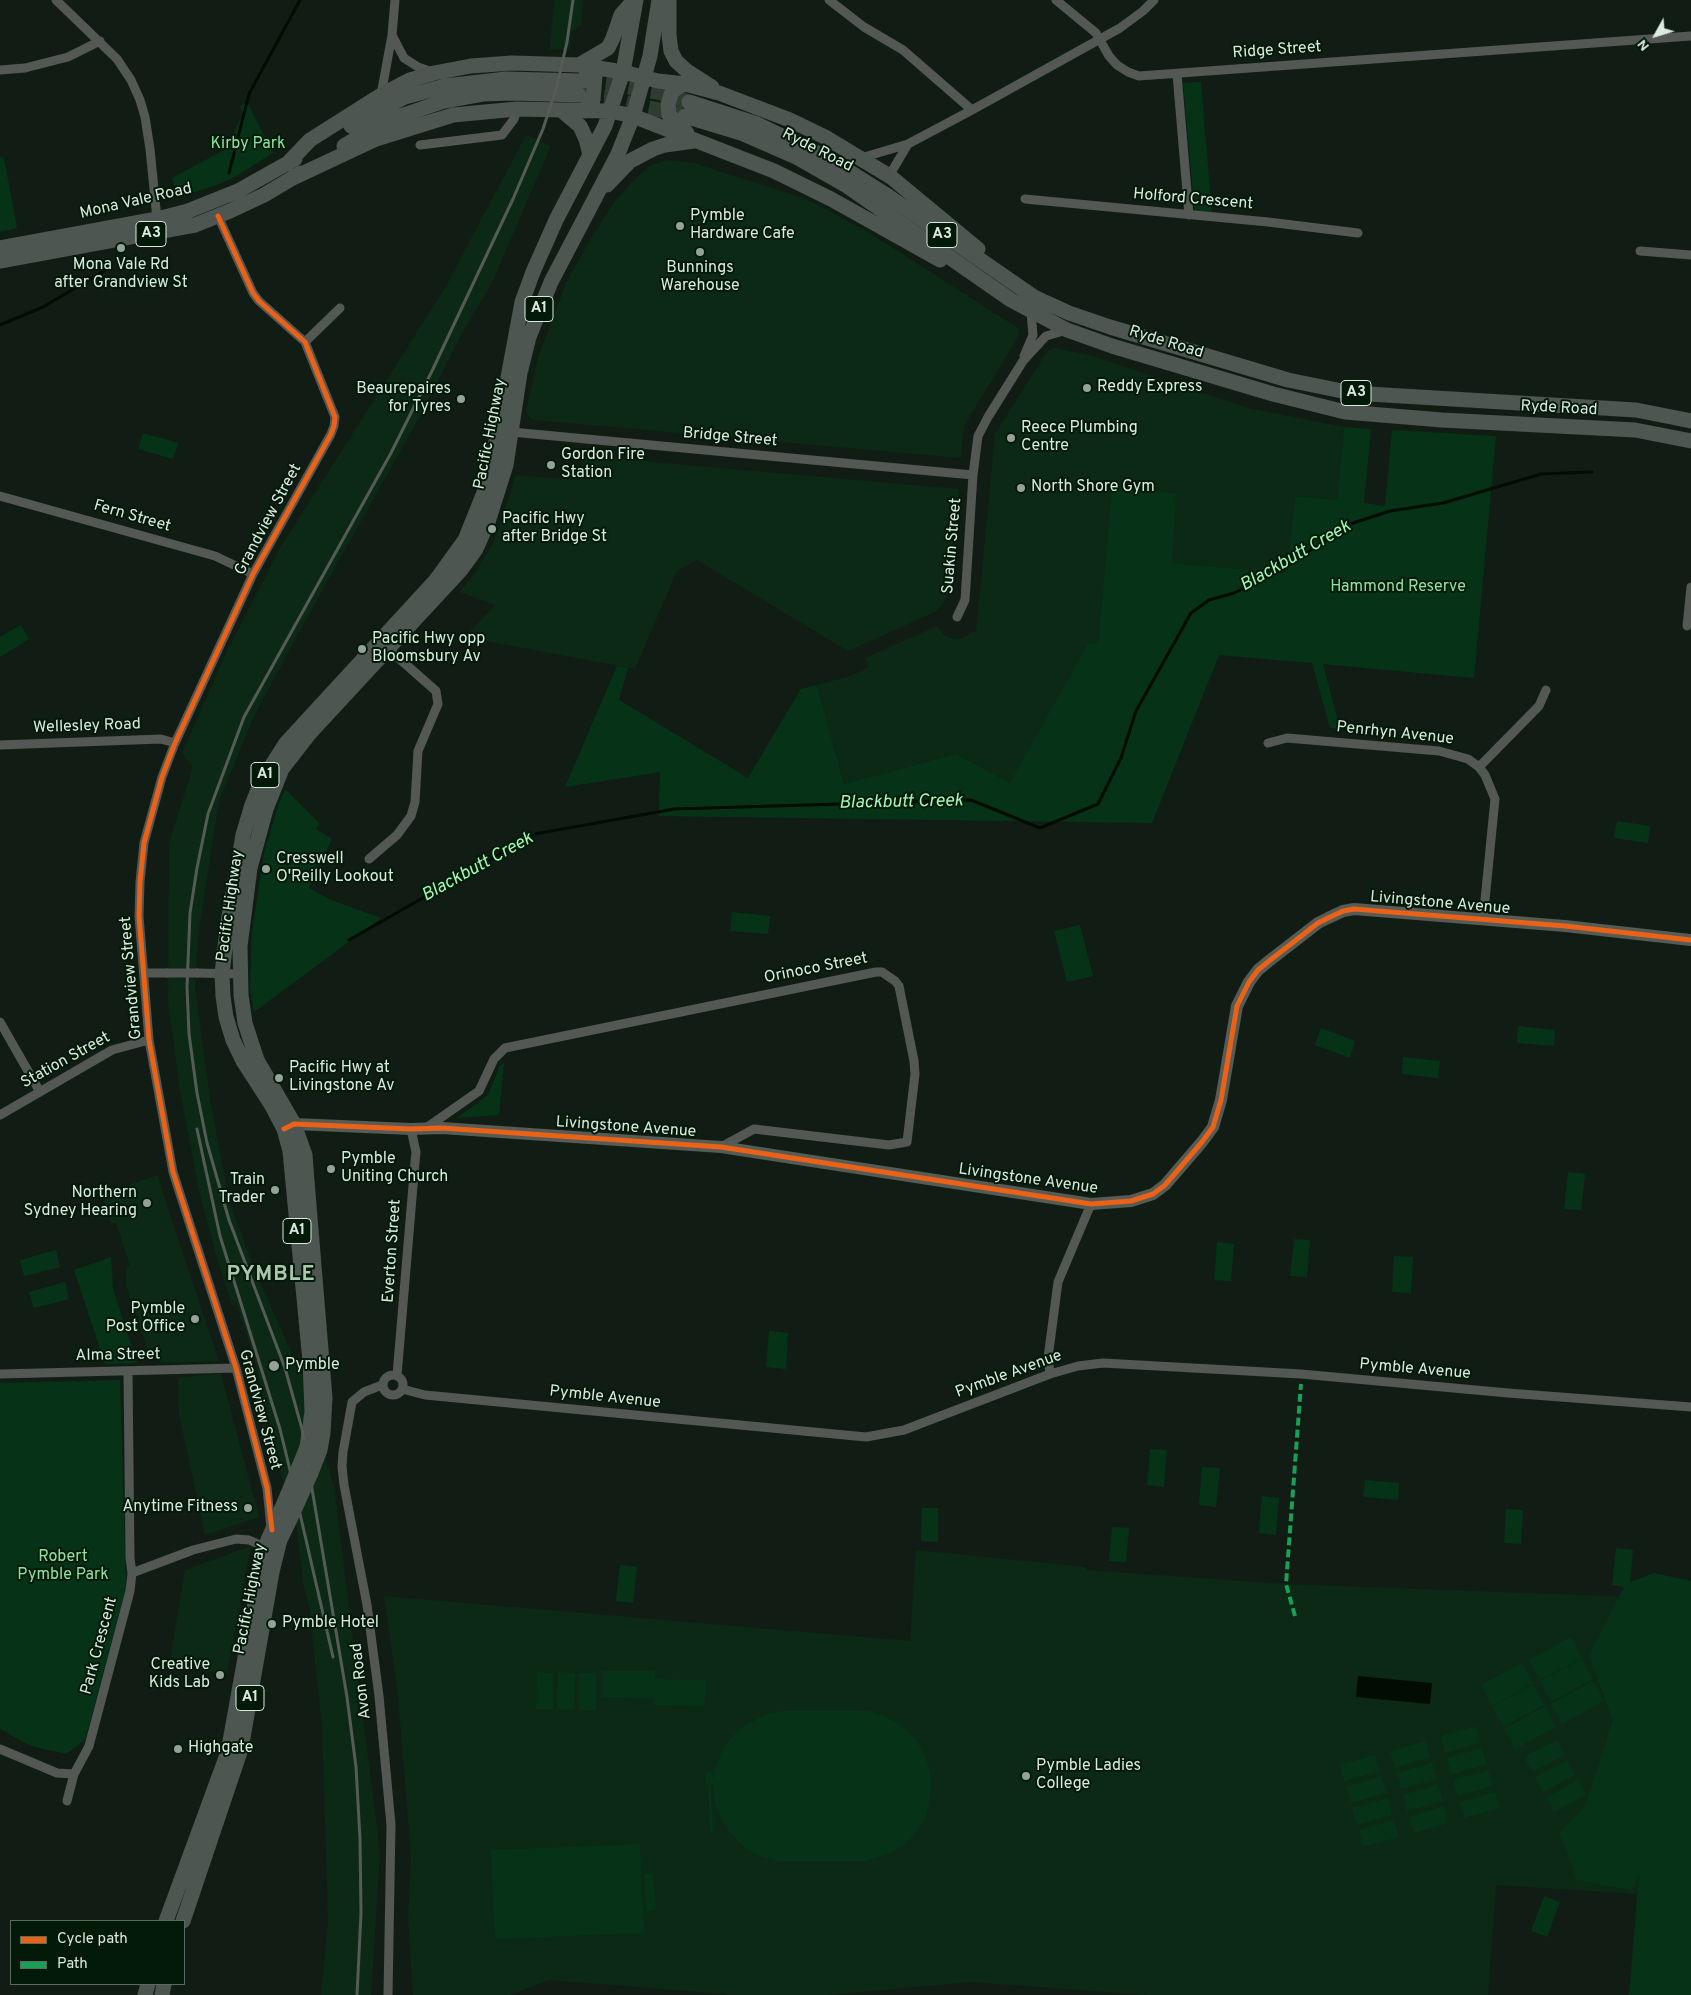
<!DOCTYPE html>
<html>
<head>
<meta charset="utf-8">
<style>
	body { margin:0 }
	#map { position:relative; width:1691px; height:1995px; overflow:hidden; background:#111d14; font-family:Overpass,sans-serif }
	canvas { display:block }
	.legend { position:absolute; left:10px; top:1920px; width:175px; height:65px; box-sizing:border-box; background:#031a09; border:1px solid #596d5e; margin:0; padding:6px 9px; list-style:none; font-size:15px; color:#dbeade }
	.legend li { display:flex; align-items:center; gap:10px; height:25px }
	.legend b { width:25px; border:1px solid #596d5e }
	.north { position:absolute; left:1631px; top:10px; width:50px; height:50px; -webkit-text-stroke:4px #031a09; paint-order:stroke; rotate:231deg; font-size:14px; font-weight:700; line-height:20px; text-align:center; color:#dbeade }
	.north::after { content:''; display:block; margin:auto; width:18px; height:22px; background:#dbeade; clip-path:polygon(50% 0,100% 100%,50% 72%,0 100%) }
</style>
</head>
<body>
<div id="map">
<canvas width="1691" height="1995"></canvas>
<ul class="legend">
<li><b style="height:6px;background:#ea6118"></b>Cycle path</li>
<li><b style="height:6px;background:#1a9f57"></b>Path</li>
</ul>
<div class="north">N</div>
</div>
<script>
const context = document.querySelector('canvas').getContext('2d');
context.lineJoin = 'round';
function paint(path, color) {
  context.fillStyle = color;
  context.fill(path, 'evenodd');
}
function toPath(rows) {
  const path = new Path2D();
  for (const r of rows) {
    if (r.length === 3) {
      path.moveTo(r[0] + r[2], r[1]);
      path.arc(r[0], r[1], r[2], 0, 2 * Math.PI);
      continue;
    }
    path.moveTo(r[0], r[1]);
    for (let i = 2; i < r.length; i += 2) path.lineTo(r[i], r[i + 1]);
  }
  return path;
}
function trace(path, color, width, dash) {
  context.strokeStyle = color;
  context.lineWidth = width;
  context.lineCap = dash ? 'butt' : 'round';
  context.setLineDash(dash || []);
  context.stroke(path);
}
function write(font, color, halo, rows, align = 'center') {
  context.font = font + ' Overpass,sans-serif';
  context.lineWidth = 4;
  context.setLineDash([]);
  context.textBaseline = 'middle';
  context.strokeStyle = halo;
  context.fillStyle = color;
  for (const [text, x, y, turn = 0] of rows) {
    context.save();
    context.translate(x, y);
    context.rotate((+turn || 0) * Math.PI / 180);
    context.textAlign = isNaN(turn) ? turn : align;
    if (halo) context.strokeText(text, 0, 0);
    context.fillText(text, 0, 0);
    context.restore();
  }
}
paint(toPath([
	[555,0,583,0,581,26,572,31,570,49,549,50],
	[526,135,551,146,491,285,461,335,420,416,304,623,254,716,219,801,198,936,195,988,211,1105,229,1200,255,1271,302,1376,334,1487,380,1852,371,1995,321,1995,328,1921,322,1726,309,1605,303,1584,297,1529,281,1474,255,1360,236,1303,232,1305,217,1258,199,1191,180,1091,168,1001,169,843,193,767,182,753,226,653,280,548,445,288],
	[665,160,694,163,806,199,863,229,1018,328,1020,334,964,426,961,458,534,420,530,418,526,411,538,358,566,283,588,243,615,201,640,174,652,165],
	[1054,348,1093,356,1248,408,1344,427,1337,500,1295,496,1287,573,1172,563,1113,490,1098,644,1088,643,1010,784,956,754,844,784,817,685,851,676,869,667,865,658,937,626,943,634,953,639,963,638,972,632,976,632,995,434,1048,350],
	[584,456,959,489,949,593,945,600,937,611,848,651,697,560,677,571,635,669,465,637,495,605,459,592,471,579,494,542,516,475,578,480],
	[158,1175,167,1206,219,1361,162,1363,149,1353,131,1301,126,1285,126,1268,130,1266,116,1223,111,1224,102,1194],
	[221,1373,259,1517,205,1535,179,1414,178,1378],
	[251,1546,227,1674,169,1666,185,1570],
	[916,1550,1086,1567,1086,1570,1286,1584,1661,1598,1638,1894,1496,1885,1488,1995,1146,1995,971,1982,827,1995,736,1995,549,1980,510,1995,413,1995,408,1918,411,1856,398,1696,384,1596,910,1641]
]), '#0c2915');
paint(toPath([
	[1201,82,1212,214,1195,214,1183,83],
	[247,102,273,153,233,178,219,184,183,196,178,194,172,178,226,149,243,114,240,106],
	[0,157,4,158,17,228,0,232],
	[1344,427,1371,429,1364,503,1385,506,1392,430,1496,436,1474,678,1323,664,1340,729,1330,728,1312,663,1219,655,1152,823,659,816,660,772,565,787,617,666,628,668,619,700,748,778,801,689,817,685,844,784,956,754,1010,783,1088,643,1098,644,1112,490,1176,493,1172,563,1287,573,1295,496,1337,500],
	[143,433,178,443,173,459,138,449],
	[21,625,29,639,0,657,0,637],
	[285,789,320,824,316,829,332,839,309,888,331,900,381,918,254,1012,250,989,252,932,264,853,278,806],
	[1617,821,1650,826,1648,843,1614,838],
	[732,912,770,916,768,934,730,931],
	[1080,925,1093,976,1067,982,1054,931],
	[1518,1026,1555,1030,1554,1046,1517,1043],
	[1321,1028,1355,1041,1350,1058,1315,1045],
	[1403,1057,1440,1061,1438,1078,1402,1074],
	[504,1063,499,1115,457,1118,488,1095,500,1066],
	[1568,1172,1585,1174,1581,1210,1564,1209],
	[1294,1239,1310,1240,1307,1277,1290,1276],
	[1217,1242,1234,1244,1231,1281,1214,1280],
	[56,1250,60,1267,24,1276,20,1260],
	[1394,1256,1413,1257,1411,1293,1392,1292],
	[111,1257,113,1289,137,1363,105,1364,74,1270],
	[65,1282,69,1299,34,1308,29,1292],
	[769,1331,788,1333,786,1369,766,1367],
	[120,1380,126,1589,85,1740,66,1754,31,1746,0,1729,0,1383],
	[1150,1449,1167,1450,1164,1487,1147,1485],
	[1202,1467,1220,1468,1216,1507,1199,1505],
	[1365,1480,1399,1483,1398,1500,1363,1497],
	[1262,1496,1279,1498,1276,1535,1259,1533],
	[922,1508,938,1508,938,1542,921,1541],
	[1506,1509,1523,1510,1521,1544,1504,1543],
	[1112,1527,1129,1528,1126,1562,1109,1561],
	[1616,1548,1633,1550,1630,1582,1654,1573,1691,1581,1691,1995,1629,1995,1639,1876,1631,1890,1577,1880,1560,1832,1585,1807,1613,1721,1589,1655,1624,1587,1612,1585],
	[620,1565,637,1567,633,1603,616,1601],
	[1571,1637,1582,1658,1540,1680,1529,1660],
	[1582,1659,1593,1679,1551,1702,1540,1681],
	[1522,1663,1533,1683,1492,1706,1481,1685],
	[603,1671,654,1671,655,1679,706,1680,705,1706,654,1705,654,1698,603,1697],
	[537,1672,553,1673,553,1709,536,1709],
	[558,1672,575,1673,574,1710,557,1709],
	[579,1673,596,1673,596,1710,579,1710],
	[1593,1681,1604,1701,1562,1724,1551,1704],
	[1533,1684,1544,1705,1503,1727,1492,1707],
	[1545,1706,1556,1727,1515,1749,1504,1729],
	[783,1711,868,1711,884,1716,900,1725,916,1740,926,1758,931,1779,930,1797,926,1816,918,1829,906,1843,893,1852,865,1861,779,1861,762,1857,745,1848,726,1828,715,1804,713,1784,711,1784,713,1831,710,1831,708,1785,706,1784,706,1772,712,1771,713,1780,716,1765,723,1749,737,1732,744,1726,769,1713],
	[1476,1726,1481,1743,1445,1753,1441,1736],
	[1557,1740,1565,1755,1533,1772,1524,1757],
	[1426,1741,1430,1757,1395,1768,1390,1751],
	[1482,1748,1487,1764,1451,1775,1447,1758],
	[1375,1755,1380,1771,1344,1781,1340,1765],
	[1567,1760,1575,1775,1543,1792,1535,1777],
	[1432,1763,1437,1779,1401,1789,1396,1773],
	[1488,1770,1493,1786,1458,1796,1453,1780],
	[1381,1776,1386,1793,1351,1803,1346,1787],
	[1578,1780,1586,1795,1554,1812,1546,1797],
	[1438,1784,1443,1801,1407,1811,1403,1795],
	[1495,1792,1500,1808,1464,1818,1459,1802],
	[1388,1798,1392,1815,1357,1825,1352,1808],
	[1444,1806,1449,1823,1414,1833,1409,1817],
	[1394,1820,1399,1837,1363,1847,1359,1830],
	[640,1844,644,1933,495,1939,491,1850],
	[653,1873,656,1910,646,1911,644,1874],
	[1544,1896,1560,1902,1547,1937,1531,1931]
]), '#063317');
paint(toPath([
	[1358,1676,1432,1683,1430,1704,1356,1697]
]), '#020c03');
trace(toPath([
	[229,173,249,94,300,0],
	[0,325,43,307,104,271],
	[349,940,535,834,674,809,971,800,1040,828,1098,804,1121,758,1136,711,1191,613,1209,600,1234,593,1283,569,1347,525,1390,511,1443,503,1541,474,1592,472]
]), '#020c03', 3);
trace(toPath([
	[583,81,618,85,661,93,689,102],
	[581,96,606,98,681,115]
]), '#2f3c32', 15, [15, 8]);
trace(toPath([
	[56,0,117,59,131,80,140,100,145,117,150,149,157,219],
	[829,0,864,27,903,50,972,110],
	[1056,0,1096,33,1109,56,1117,65,1128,72,1139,76,1691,36],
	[392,35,404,58,418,67,432,72],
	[0,70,25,68,68,57,100,41],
	[1177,74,1189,215],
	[381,95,392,35,395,0],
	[420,145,502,135,514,119,517,109],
	[861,158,908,144,972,110,1120,28,1143,11,1154,0],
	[891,177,892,171,908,144],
	[1025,199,1268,222,1358,233],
	[218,216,253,293,259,301,305,342,335,417,334,426,331,434,253,574,175,743,162,777,144,843,140,882,139,916,149,1040,173,1172,236,1368,267,1488,271,1528],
	[1640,251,1691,255],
	[305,342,340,308],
	[1024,356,1033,335,1031,312],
	[509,435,511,432,522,433,973,475],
	[0,496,215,556,253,574],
	[957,617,965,600,973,475,978,436,988,417,1023,361,1046,336,1067,330],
	[1687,626,1691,587],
	[1268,743,1287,738,1439,751,1468,759,1479,767,1485,775,1495,799,1483,920],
	[0,745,161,739,175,743],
	[1479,767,1539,706,1546,690],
	[369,859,397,835,411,816,415,802,418,751,438,704,436,691,386,647],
	[144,973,167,973],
	[197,973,240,974],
	[0,1022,40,1092],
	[0,1115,112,1050,149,1040],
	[426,1128,479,1091,494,1059,505,1048,876,972,882,972,895,981,899,986,914,1061,915,1074,907,1142,889,1145,754,1129,721,1147],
	[0,1374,236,1368],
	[1050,1374,1048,1358,1058,1282,1091,1204],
	[393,1385,10],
	[397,1375,415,1162,416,1152,411,1129],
	[382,1385,364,1392,352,1402,343,1452,342,1466,344,1485,367,1605,379,1696,391,1825,388,1995],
	[402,1389,425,1395,866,1437,904,1430,1050,1374,1078,1366,1103,1363,1301,1374,1508,1393,1691,1407],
	[132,1573,193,1550,236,1539,249,1540,265,1547],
	[0,1749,57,1773,74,1774,89,1746,130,1591,132,1573,130,1558,128,1371],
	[67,1801,74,1774]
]), '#545855', 9);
trace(toPath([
	[287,1127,294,1124,411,1129,442,1128,721,1147,1091,1204,1131,1201,1153,1194,1165,1185,1202,1142,1213,1127,1221,1100,1237,1006,1249,982,1258,970,1269,961,1318,923,1328,918,1343,911,1354,909,1565,926,1691,940]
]), '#555b55', 12);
trace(toPath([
	[669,0,669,35,671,51,676,61,687,71,712,87],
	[579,65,608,48,613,38,621,15,634,0],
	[582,66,592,71,595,76,593,100,584,111],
	[685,84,678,87,672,92,668,104,669,115,687,133],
	[689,102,757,124,815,152,850,172,885,194,1034,297,1069,313,1110,327,1288,380,1352,393,1636,410,1691,421],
	[561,110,580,126,586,139,590,155],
	[685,116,741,133,798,158,847,186,1011,300,1067,330,1112,346,1273,394,1345,412,1442,420,1635,430,1691,441],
	[351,126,405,97,445,86,506,79,583,81],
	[344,146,362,135,398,117,444,101,483,94,513,93,579,95],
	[287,164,310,140,381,95,410,80,434,73,471,66,512,63,579,65,623,72,658,81,685,84,719,93,790,120,825,137,891,177,978,249],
	[293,178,376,139,453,115,517,109,610,111,633,116,774,171,831,199,940,260],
	[607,185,630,161,653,149,665,145,694,141],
	[0,248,157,219,188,211,238,191,295,159],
	[0,261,195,225,230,211,264,195,301,173],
	[307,1447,312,1412,310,1361,290,1151,284,1129,272,1106,243,1061,233,1040,226,1017,223,996,222,974,228,922,243,835,252,805,261,782,286,743,436,580,465,540,485,490,492,463,522,302,533,272,556,220,605,126,623,72,636,0],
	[311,1473,320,1450,323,1433,325,1398,307,1181,305,1155,294,1124,257,1060,245,1023,241,995,240,946,250,868,266,809,282,769,310,733,460,571,476,549,488,522,506,465,520,373,529,337,551,282,618,154,633,116,650,56,659,0],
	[166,1921,228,1752,265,1547,287,1496],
	[183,1921,241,1749,272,1572,280,1540,293,1513],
	[145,1995,148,1984],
	[162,1995,164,1984]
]), '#4d5650', 15);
trace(toPath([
	[197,1129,220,1236,280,1429,289,1466,333,1657],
	[357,1995,361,1913,360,1839,356,1767,347,1697,302,1429,285,1368,229,1220,207,1143,197,1093,189,1034,187,987,190,913,197,868,208,814,244,717,391,453,432,371,513,199,543,129,557,86,567,42,573,0]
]), '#545c55', 3);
trace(toPath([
	[167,973,197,973]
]), '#545855', 9);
trace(toPath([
	[287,1496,307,1447],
	[293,1513,311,1473]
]), '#4d5650', 15);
trace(toPath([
	[1295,1616,1286,1584,1301,1384]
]), '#1a9f57', 4, [8, 4]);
trace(toPath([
	[218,216,253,293,259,301,305,342,335,417,334,426,331,434,253,574,175,743,162,777,144,843,140,882,139,916,149,1040,173,1172,236,1368,267,1488,272,1530],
	[284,1129,294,1124,411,1129,442,1128,721,1147,1091,1204,1131,1201,1153,1194,1165,1185,1202,1142,1213,1127,1221,1100,1237,1006,1249,982,1258,970,1269,961,1318,923,1328,918,1343,911,1354,909,1565,926,1691,940]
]), '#ea6118', 5);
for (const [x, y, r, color] of [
	[680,226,5,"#94a297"],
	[121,248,5,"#94a297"],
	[700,252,5,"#94a297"],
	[1087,388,5,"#94a297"],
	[461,399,5,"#94a297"],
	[1011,438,5,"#94a297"],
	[551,465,5,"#94a297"],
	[1021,488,5,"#94a297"],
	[492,529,5,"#94a297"],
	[362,649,5,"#94a297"],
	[266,869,5,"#94a297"],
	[279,1078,5,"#94a297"],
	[331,1169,5,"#94a297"],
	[275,1190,5,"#94a297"],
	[147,1203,5,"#94a297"],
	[195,1319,5,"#94a297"],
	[274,1366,6,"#94a297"],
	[248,1508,5,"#94a297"],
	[272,1624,5,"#94a297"],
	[220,1675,5,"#94a297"],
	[178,1749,5,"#94a297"],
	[1026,1776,5,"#94a297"]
]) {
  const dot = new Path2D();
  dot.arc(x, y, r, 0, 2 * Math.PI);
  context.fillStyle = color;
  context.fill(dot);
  trace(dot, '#031a09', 2);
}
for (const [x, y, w] of [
	[151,234,30],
	[942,235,30],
	[539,309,28],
	[1356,393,30],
	[265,775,28],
	[297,1231,28],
	[250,1698,28]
]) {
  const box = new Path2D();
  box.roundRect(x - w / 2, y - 12.5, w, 25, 4);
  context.fillStyle = '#031a09';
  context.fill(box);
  trace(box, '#dbeade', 1);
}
write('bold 15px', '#dbeade', null, [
	["A3",151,234],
	["A3",942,235],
	["A1",539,309],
	["A3",1356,393],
	["A1",265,775],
	["A1",297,1231],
	["A1",250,1698]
]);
write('16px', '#dbeade', '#031a09', [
	["Ridge Street",1277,51,-4],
	["Ryde Road",817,151,27],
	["Holford Crescent",1193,200,5],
	["Mona Vale Road",136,202,-13],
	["Ryde Road",1166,343,17],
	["Ryde Road",1559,409,3],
	["Pacific Highway",491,434,-79],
	["Bridge Street",730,438,5],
	["Fern Street",132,517,16],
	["Grandview Street",269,520,-62],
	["Suakin Street",953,546,-85],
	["Wellesley Road",87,727,-2],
	["Penrhyn Avenue",1395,734,6],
	["Livingstone Avenue",1440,904,5],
	["Pacific Highway",231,906,-82],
	["Orinoco Street",816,969,-11],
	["Grandview Street",132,978,-95],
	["Station Street",66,1061,-29],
	["Livingstone Avenue",626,1128,4],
	["Livingstone Avenue",1028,1180,8],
	["Everton Street",393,1251,-86],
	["Alma Street",118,1356,-1],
	["Pymble Avenue",1415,1370,5],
	["Pymble Avenue",1009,1375,-20],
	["Pymble Avenue",605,1398,6],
	["Grandview Street",259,1410,75],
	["Pacific Highway",251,1599,-79],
	["Park Crescent",100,1646,-75],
	["Avon Road",362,1681,-97]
]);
write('16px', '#8be3a2', '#031a09', [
	["Kirby Park",248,145],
	["Hammond Reserve",1398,588],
	["Robert",63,1558],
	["Pymble Park",63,1576]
]);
write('16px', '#dbeade', '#031a09', [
	["Pymble",690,217],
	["Hardware Cafe",690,235],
	["Mona Vale Rd",121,266,"center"],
	["after Grandview St",121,284,"center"],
	["Bunnings",700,269,"center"],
	["Warehouse",700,287,"center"],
	["Reddy Express",1097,388],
	["Beaurepaires",451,390,"right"],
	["for Tyres",451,408,"right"],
	["Reece Plumbing",1021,429],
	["Centre",1021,447],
	["Gordon Fire",561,456],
	["Station",561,474],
	["North Shore Gym",1031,488],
	["Pacific Hwy",502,520],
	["after Bridge St",502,538],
	["Pacific Hwy opp",372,640],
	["Bloomsbury Av",372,658],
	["Cresswell",276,860],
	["O'Reilly Lookout",276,878],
	["Pacific Hwy at",289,1069],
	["Livingstone Av",289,1087],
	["Pymble",341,1160],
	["Uniting Church",341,1178],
	["Train",265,1181,"right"],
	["Trader",265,1199,"right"],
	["Northern",137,1194,"right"],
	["Sydney Hearing",137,1212,"right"],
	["Pymble",185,1310,"right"],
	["Post Office",185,1328,"right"],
	["Pymble",285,1366],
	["Anytime Fitness",238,1508,"right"],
	["Pymble Hotel",282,1624],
	["Creative",210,1666,"right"],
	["Kids Lab",210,1684,"right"],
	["Highgate",188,1749],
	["Pymble Ladies",1036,1767],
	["College",1036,1785]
], 'left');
write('italic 18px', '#a1f9b7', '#031a09', [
	["Blackbutt Creek",1296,557,-30],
	["Blackbutt Creek",901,803,-1],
	["Blackbutt Creek",478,868,-29]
]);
context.letterSpacing = '1px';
write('bold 21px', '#aac7b0', '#031a09', [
	["PYMBLE",271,1276]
]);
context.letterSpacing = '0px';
</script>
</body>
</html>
